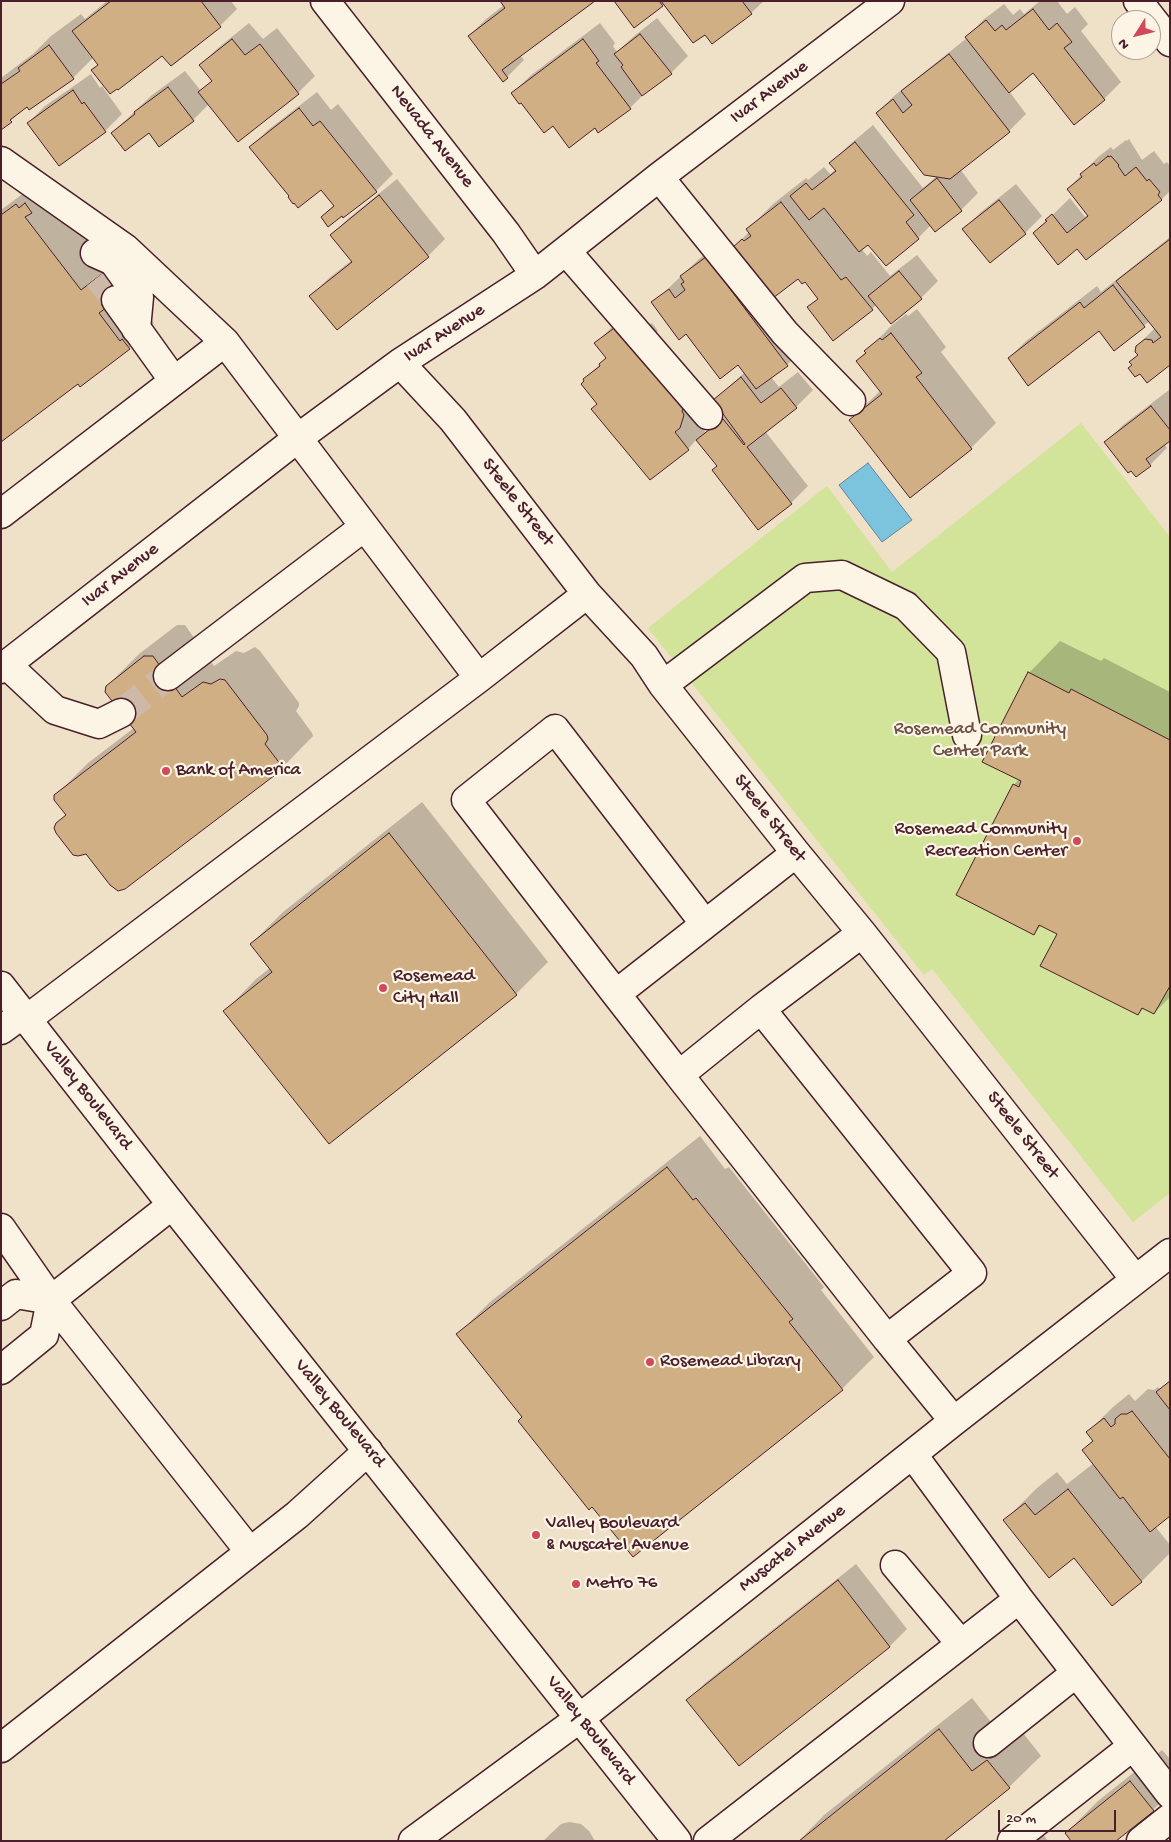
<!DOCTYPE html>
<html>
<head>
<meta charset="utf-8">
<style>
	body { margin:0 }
	#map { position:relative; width:1171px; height:1842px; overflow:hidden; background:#efe0c8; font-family:"Gochi Hand",sans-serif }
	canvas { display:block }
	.frame { position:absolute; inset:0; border:2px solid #4a1f2b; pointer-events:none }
	.north { position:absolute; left:1111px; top:10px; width:50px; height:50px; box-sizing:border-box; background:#fcf5e5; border:1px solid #b59f9b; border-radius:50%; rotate:234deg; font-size:14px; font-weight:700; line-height:20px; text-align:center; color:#4a1f2b }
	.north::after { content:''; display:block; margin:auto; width:18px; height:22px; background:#d1495b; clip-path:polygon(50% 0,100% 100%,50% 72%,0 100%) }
	.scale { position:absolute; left:998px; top:1810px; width:118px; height:22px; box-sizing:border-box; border:2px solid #4a1f2b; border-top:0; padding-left:6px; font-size:15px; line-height:18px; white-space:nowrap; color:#4a1f2b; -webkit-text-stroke:4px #fcf5e5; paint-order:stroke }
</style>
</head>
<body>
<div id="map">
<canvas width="1171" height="1842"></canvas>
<div class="frame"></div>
<div class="north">N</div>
<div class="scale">20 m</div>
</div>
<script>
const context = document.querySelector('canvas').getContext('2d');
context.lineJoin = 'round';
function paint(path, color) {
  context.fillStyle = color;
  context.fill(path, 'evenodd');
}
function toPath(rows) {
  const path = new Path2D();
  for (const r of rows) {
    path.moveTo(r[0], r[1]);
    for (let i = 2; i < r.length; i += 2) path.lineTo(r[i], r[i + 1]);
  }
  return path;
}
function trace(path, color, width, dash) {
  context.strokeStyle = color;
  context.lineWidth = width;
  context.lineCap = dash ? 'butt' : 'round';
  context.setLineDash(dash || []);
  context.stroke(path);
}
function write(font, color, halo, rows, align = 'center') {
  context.font = font + ' "Gochi Hand",sans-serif';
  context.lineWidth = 4.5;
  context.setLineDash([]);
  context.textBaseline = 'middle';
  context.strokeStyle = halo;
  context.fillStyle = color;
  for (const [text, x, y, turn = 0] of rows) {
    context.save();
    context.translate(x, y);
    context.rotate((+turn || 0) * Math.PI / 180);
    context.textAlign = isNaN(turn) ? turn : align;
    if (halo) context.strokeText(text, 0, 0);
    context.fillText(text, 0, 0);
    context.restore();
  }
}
paint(toPath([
	[1081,423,1170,537,1170,1193,1133,1222,932,969,924,975,648,628,827,486,892,572]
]), '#d1e499');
const water = toPath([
	[868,463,912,520,882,542,839,485,868,463]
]);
paint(water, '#7cc4dd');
trace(water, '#688296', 1);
paint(toPath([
	[107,1,231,1,237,9,220,26,163,54,99,64,94,57,73,78,27,106,1,129,1,78,34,53,51,36,81,14,85,19],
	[593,1,520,55,524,60,507,77,469,36,486,19,504,5],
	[616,1,764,1,751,13,705,33,664,3,662,5],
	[1040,1,1057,1,1067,14,1075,7,1088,24,1081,31,1121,82,1104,99,1074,123,1033,71,1009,91,1026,114,1009,131,960,169,978,193,961,210,931,225,918,238,869,243,861,248,867,256,871,252,890,276,917,255,938,281,921,298,877,304,872,309,809,307,819,298,805,280,733,248,750,231,748,229,773,204,806,178,808,180,824,167,830,174,836,169,831,163,848,146,873,125,923,188,937,176,877,113,894,96,967,38,983,20,1004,4,1013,15,1020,9,1024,14],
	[657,18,688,56,671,73,645,93,630,108,595,126,553,125,513,93,530,76,600,23,615,43,613,46,617,52,633,37],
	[249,23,263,39,277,28,315,76,298,93,209,104,193,120,150,131,112,133,152,95,185,71,201,91,213,80,200,65,218,48],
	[91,74,100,88,102,86,122,114,105,131,28,123,45,106],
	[317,92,331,110,338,104,393,174,376,191,342,214,322,217,334,205,321,188,290,196,251,147,268,130],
	[1129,139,1142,160,1154,151,1164,164,1167,162,1170,166,1170,191,1162,199,1086,258,1078,247,1034,233,1070,198,1085,217,1088,214,1068,189,1098,157,1111,147,1113,150,1126,140,1127,141],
	[397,179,445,239,428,256,311,296,328,279,352,260,332,235,349,218],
	[41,180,106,266,154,323,129,348,78,382,13,432,1,443,1,210],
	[1016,184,1042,216,1025,233,964,229,981,212],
	[1170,237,1170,364,1133,365,1131,362,1138,354,1137,346,1155,328,1150,321,1114,349,1099,329,1009,358,1026,341,1097,286,1101,292],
	[724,240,804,348,787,365,771,377,779,387,798,372,813,390,796,407,765,431,808,486,791,503,718,466,697,439,688,449,598,403,584,379,607,358,596,343,613,326,647,326,652,323,658,331,655,334,675,355,673,357,692,414,706,433,726,415,715,400,745,372,738,363,687,332,653,303,699,259],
	[917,309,946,347,941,352,996,423,971,448,850,420,881,390,857,361,891,326,906,314,908,316],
	[1169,390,1170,439,1164,444,1167,448,1150,465,1106,442,1123,425],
	[177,625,185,625,214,666,236,651,244,653,255,647,260,651,299,703,299,706,296,711,312,733,313,736,279,771,86,853,57,823,67,814,55,796,88,763,134,728,107,686,139,654],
	[1060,641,1101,661,1104,658,1170,692,1170,997,1154,1013,1144,1008,1138,1014,1058,933,1042,925,1034,933,1014,785,1019,779,1029,673],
	[422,802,548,962,516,994,225,1011,256,979,270,968,251,944,283,912],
	[700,1136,725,1169,729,1167,824,1287,821,1290,874,1357,842,1389,524,1417,458,1334,490,1302],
	[1170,1380,1170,1515,1155,1526,1170,1545,1170,1553,1142,1581,1112,1604,1074,1557,1005,1520,1037,1488,1057,1472,1067,1484,1094,1463,1083,1450,1094,1439,1088,1432,1113,1407,1129,1394,1135,1401,1148,1389,1154,1390,1158,1387,1160,1389],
	[856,1564,907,1629,890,1646,739,1765,688,1700,705,1683],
	[972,1698,1005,1740,1020,1729,1041,1756,1009,1787,942,1841,799,1841,824,1815],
	[1162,1750,1170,1759,1170,1793,1153,1810,1114,1841,1066,1833,1098,1801],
	[569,1822,581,1824,589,1831,595,1841,543,1841,561,1824],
	[1038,1828,1048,1841,1022,1841]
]), '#0003');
const building = toPath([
	[111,1,201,1,221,27,171,66,162,56,118,90,117,89,110,94,91,70,98,65,72,31,111,1],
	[500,1,595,1,502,70,508,78,503,82,468,36,505,8,500,1],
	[614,1,659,1,663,6,634,28,614,1],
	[661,1,742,1,752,14,712,44,705,35,693,43,661,1],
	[1033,9,1049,30,1057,23,1072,42,1064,48,1105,100,1074,125,1033,73,1009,93,965,37,986,20,995,31,1002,25,1006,30,1033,9],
	[640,34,672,74,642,96,621,67,623,65,614,54,640,34],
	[232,39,245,55,260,44,299,94,238,142,198,92,212,81,199,65,232,39],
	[583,39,599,61,596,63,631,109,598,133,595,128,569,148,553,126,544,133,521,103,519,104,511,93,583,39],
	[49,45,74,79,29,110,27,107,10,120,12,122,1,130,1,84,20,71,18,68,49,45],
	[949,54,1010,132,950,179,924,175,876,113,893,99,903,113,912,105,901,91,949,54],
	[168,87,194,121,159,147,149,133,125,151,111,133,135,114,134,112,168,87],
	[73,90,82,104,84,102,106,132,59,166,27,123,73,90],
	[299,108,313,126,320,121,377,192,343,218,342,216,328,227,321,217,334,206,321,190,298,208,294,203,293,204,288,197,289,196,249,147,299,108],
	[855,142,914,215,906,222,919,239,886,266,868,245,859,252,824,208,809,220,790,196,806,183,812,190,836,171,829,163,855,142],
	[1108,156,1109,157,1111,156,1119,165,1118,166,1125,176,1136,167,1147,181,1149,179,1160,192,1158,195,1162,200,1086,260,1077,249,1058,265,1033,233,1047,221,1045,220,1052,214,1067,233,1088,216,1067,189,1082,177,1080,174,1094,163,1096,166,1108,156],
	[937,178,962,211,935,232,910,200,937,178],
	[379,195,429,257,337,330,309,296,352,262,330,235,379,195],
	[999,200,1026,234,990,263,962,229,999,200],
	[781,202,841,280,846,277,873,310,833,341,807,307,818,299,805,282,802,284,798,279,773,298,732,248,742,239,744,241,751,236,746,229,781,202],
	[25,203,32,213,25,217,81,290,110,268,128,292,99,313,120,341,122,339,130,349,80,387,78,384,1,442,1,215,16,204,19,208,25,203],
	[1170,239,1170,365,1147,383,1140,374,1135,377,1128,368,1132,365,1129,362,1138,355,1135,352,1136,346,1145,339,1152,340,1153,343,1161,337,1116,281,1170,239],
	[706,257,788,366,756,389,738,365,720,379,686,334,679,340,651,302,669,289,675,298,685,290,681,284,684,282,680,276,706,257],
	[899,271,922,299,891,324,868,296,899,271],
	[1113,285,1145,327,1114,351,1099,331,1028,386,1008,358,1080,302,1084,308,1113,285],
	[617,326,683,409,682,411,684,415,680,428,675,432,689,450,650,480,591,409,597,404,581,384,584,381,583,379,600,366,599,364,606,358,594,343,617,326],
	[891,333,922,373,916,377,972,449,910,498,849,420,882,394,856,361,866,353,864,351,880,338,882,340,891,333],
	[741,377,761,403,781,388,797,408,747,447,792,504,758,530,712,470,717,466,696,440,723,419,744,445,745,444,713,400,741,377],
	[1151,406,1170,430,1170,441,1146,459,1151,466,1136,477,1131,471,1128,473,1104,442,1151,406],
	[144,656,153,656,182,697,203,682,211,684,220,679,225,680,267,735,268,739,265,744,281,765,281,769,279,772,125,889,118,891,110,885,86,854,78,856,73,855,56,833,54,828,56,823,66,815,54,800,54,795,136,732,105,692,106,686,144,656],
	[1028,672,1069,693,1071,689,1170,740,1170,986,1154,1014,1142,1008,1138,1015,1040,966,1057,934,1039,925,1034,935,956,895,1013,784,1019,787,1021,781,982,762,1028,672],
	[389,833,517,995,329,1144,223,1011,272,972,250,944,389,833],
	[667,1167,693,1200,696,1198,793,1319,789,1322,843,1390,633,1557,592,1507,589,1510,518,1421,522,1417,456,1334,667,1167],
	[1170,1381,1170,1410,1156,1392,1170,1381],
	[1132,1411,1170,1459,1170,1516,1150,1532,1123,1497,1120,1499,1082,1450,1093,1441,1086,1432,1104,1418,1111,1427,1115,1424,1115,1419,1121,1414,1127,1414,1132,1411],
	[1068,1489,1142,1582,1112,1606,1074,1558,1049,1578,1003,1520,1025,1503,1035,1515,1068,1489],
	[838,1580,890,1647,739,1766,686,1700,838,1580],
	[939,1729,972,1771,987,1760,1010,1788,944,1841,799,1841,939,1729],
	[1130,1781,1154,1811,1116,1841,1071,1841,1065,1833,1130,1781]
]);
paint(building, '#d1af84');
trace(building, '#4a1f2b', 1);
trace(toPath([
	[98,277,116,300],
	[121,713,168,676]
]), '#ceb9a9', 28, [28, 14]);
const minor = toPath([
	[325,1,506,233,535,275],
	[1138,1,1170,42],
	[1,161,126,249,225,342],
	[659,177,785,333,851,401],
	[567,252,708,415],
	[95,253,113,261,139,297,136,329],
	[116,300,174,381],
	[400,363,453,420,587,594,644,656,663,685,796,853,862,933,1135,1279],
	[1,514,225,342,479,678],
	[7,665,55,710,99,724,121,713],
	[1,669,298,438,400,363,535,275,659,177,890,1],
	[168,676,364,527],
	[663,685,805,578,842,575,906,606,951,652,967,735],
	[705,924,555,729,466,800,616,994,796,853],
	[616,994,679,1075,761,1009,862,933],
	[27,1019,479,678,587,594],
	[1,1030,23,1014],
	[679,1075,887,1339,972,1273,761,1009],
	[1,1228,51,1300,250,1552],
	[1,1306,16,1294,51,1300],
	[887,1339,954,1421],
	[1,1370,44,1335,51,1300,172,1205],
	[913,1455,1019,1599,1133,1746],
	[895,1565,961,1644],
	[988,1743,1076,1673],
	[1,1748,297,1515,368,1451],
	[413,1841,580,1718,954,1421,1170,1253],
	[708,1841,1019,1599],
	[1012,1841,1133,1746,1170,1794],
	[1141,1841,1170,1818]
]);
const major = toPath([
	[1,986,172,1205,677,1841]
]);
trace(minor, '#4a1f2b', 31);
trace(major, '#4a1f2b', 31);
trace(minor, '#fcf5e5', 28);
trace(major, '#fcf5e5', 28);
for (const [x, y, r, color] of [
	[166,771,5,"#d1495b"],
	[1077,841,5,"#d1495b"],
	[383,988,5,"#d1495b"],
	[650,1362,5,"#d1495b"],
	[536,1535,5,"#d1495b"],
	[576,1584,5,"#d1495b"]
]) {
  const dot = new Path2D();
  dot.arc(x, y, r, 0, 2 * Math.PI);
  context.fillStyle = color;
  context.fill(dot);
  trace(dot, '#fcf5e5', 2);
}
write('19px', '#4a1f2b', '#fcf5e5', [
	["Ivar Avenue",770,93,-37],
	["Nevada Avenue",431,137,52],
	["Ivar Avenue",445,334,-33],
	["Steele Street",517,503,52],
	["Ivar Avenue",121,576,-38],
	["Steele Street",769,819,52],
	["Valley Boulevard",87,1096,52],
	["Steele Street",1022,1136,52],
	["Valley Boulevard",339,1414,51],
	["Muscatel Avenue",793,1549,-38],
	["Valley Boulevard",590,1731,52]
]);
write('19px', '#6c5046', '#fcf5e5', [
	["Rosemead Community",980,730],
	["Center Park",980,752]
]);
write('19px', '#4a1f2b', '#fcf5e5', [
	["Bank of America",176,771],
	["Rosemead Community",1067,830,"right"],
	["Recreation Center",1067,852,"right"],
	["Rosemead",393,977],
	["City Hall",393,999],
	["Rosemead Library",660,1362],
	["Valley Boulevard",546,1524],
	["& Muscatel Avenue",546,1546],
	["Metro 76",586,1584]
], 'left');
</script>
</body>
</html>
